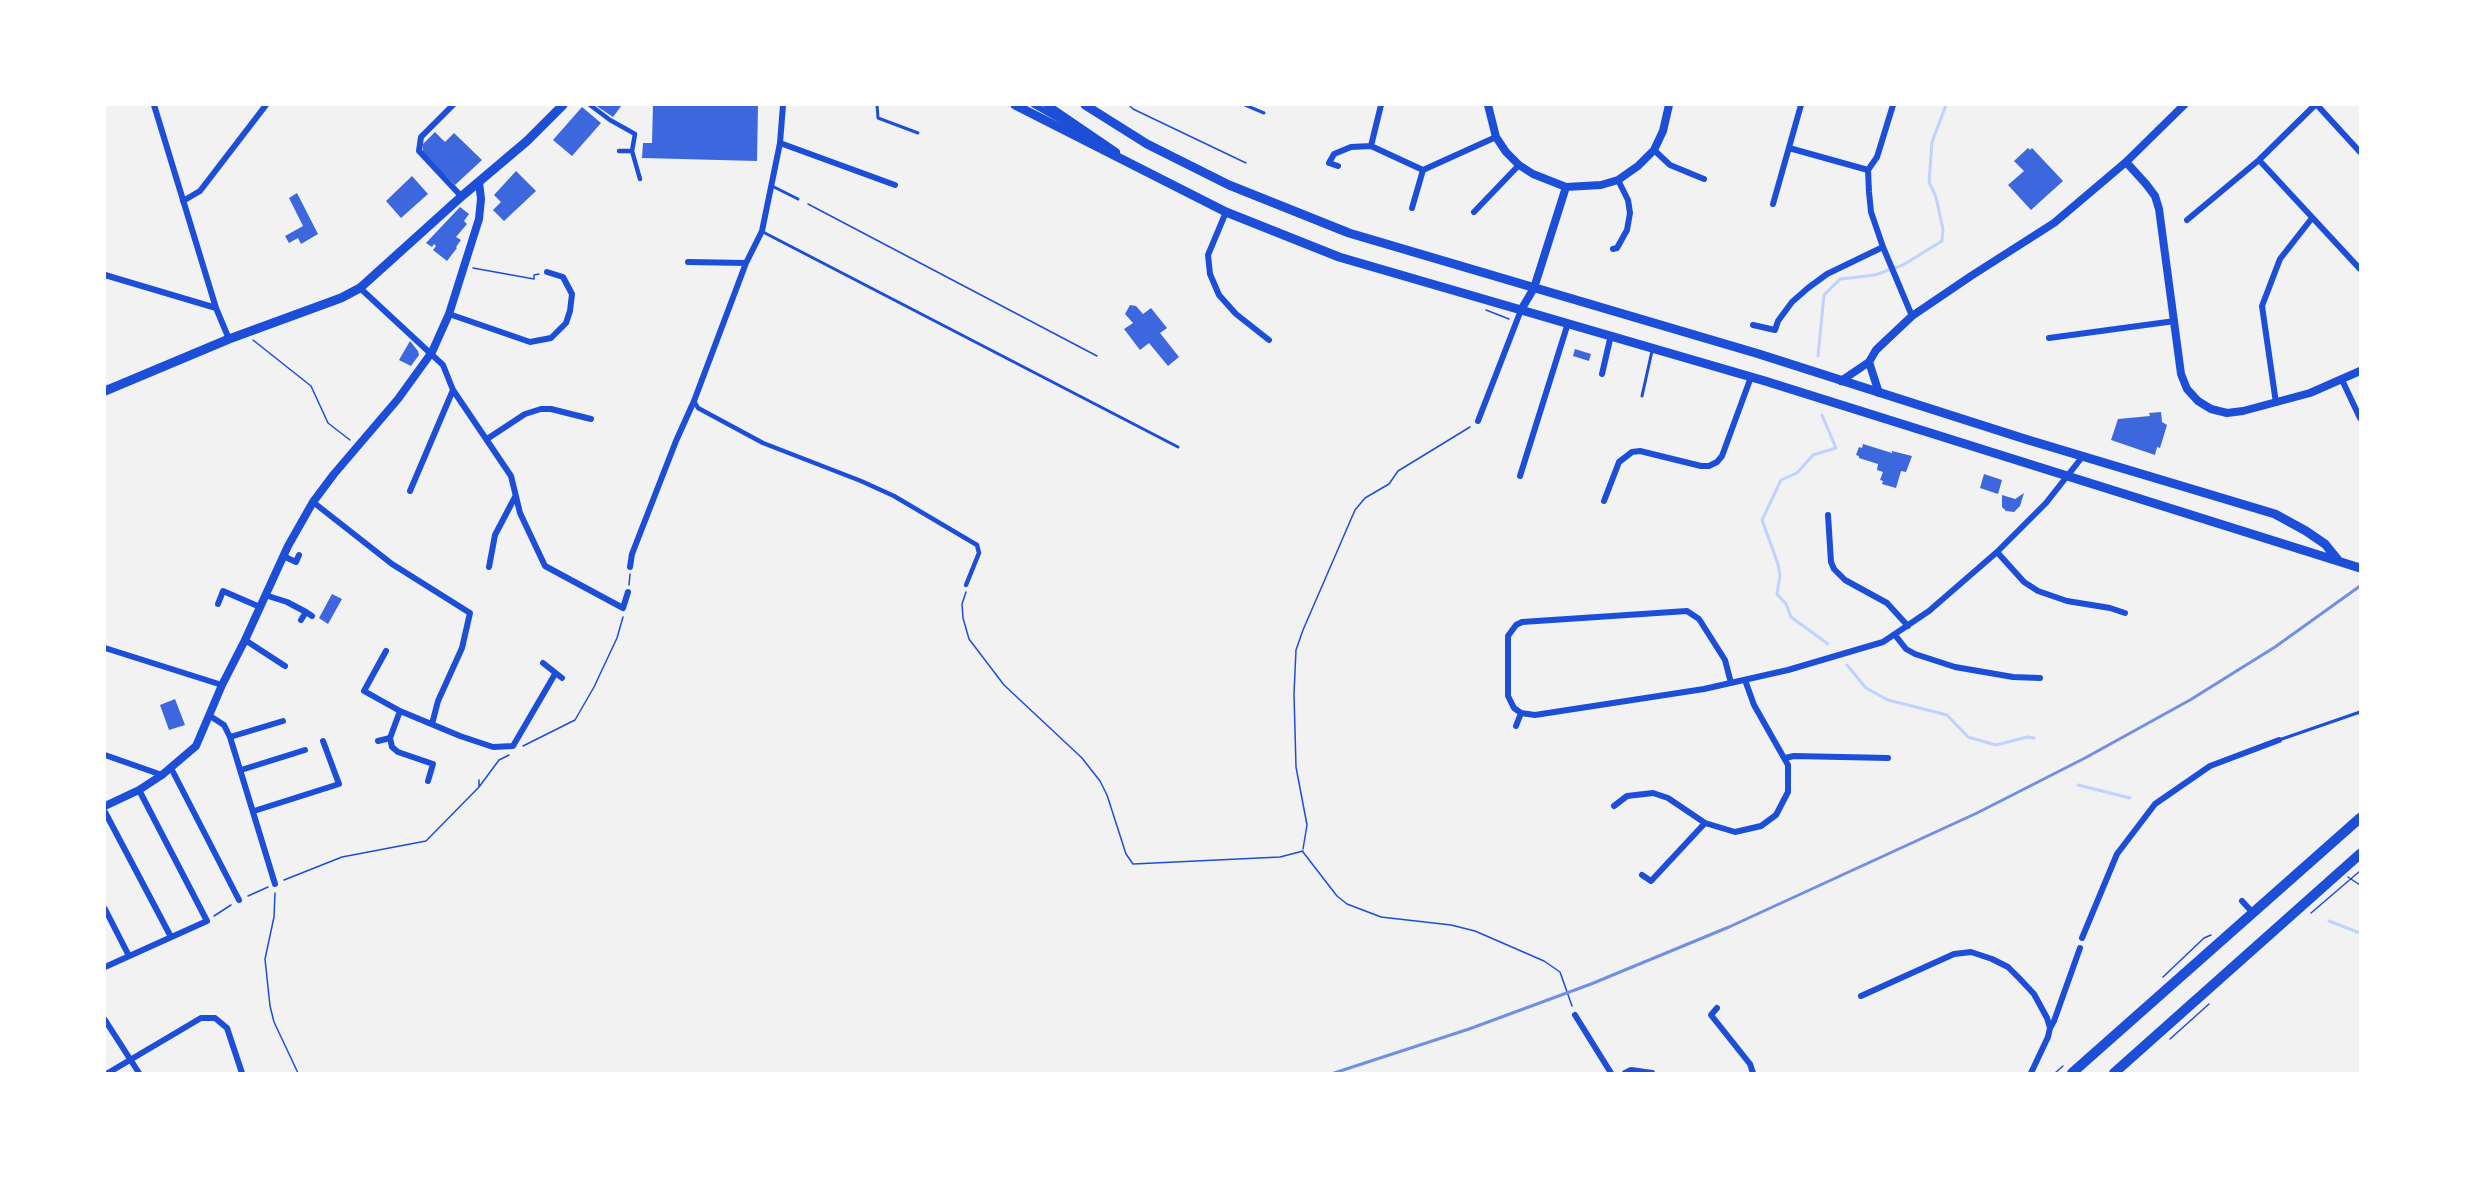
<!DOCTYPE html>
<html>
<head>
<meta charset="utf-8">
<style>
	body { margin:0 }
	#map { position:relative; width:2465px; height:1178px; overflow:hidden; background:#f2f2f2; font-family:Karla,sans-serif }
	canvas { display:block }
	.frame { position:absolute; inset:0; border:106px solid #fff; pointer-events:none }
</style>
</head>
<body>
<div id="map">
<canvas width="2465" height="1178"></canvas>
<div class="frame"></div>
</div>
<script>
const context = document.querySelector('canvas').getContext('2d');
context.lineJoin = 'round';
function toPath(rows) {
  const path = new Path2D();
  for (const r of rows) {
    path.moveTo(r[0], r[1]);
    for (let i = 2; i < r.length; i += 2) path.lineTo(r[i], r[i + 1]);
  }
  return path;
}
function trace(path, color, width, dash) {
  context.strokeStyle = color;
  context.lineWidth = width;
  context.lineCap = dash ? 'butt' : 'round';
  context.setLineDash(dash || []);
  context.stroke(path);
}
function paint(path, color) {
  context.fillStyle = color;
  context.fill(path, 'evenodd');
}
trace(toPath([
	[1818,356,1824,295,1840,279,1875,275,1903,265,1942,241,1943,229,1939,211,1936,197,1929,182,1932,142,1946,105],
	[1822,415,1836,448,1813,455,1797,473,1781,480,1762,520,1778,564,1780,575,1777,594,1786,604,1791,617,1828,644],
	[1847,665,1866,688,1888,700,1947,715,1968,737,1996,745,2027,737,2034,738],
	[2078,785,2130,798],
	[2329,921,2360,933]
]), '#bfd3fe', 3);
paint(toPath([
	[595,105,622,105,613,117],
	[653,105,758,105,757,161,642,158,643,143,652,143],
	[582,107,601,123,572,156,553,140],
	[435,132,445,142,454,133,482,160,455,185,423,152,423,144],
	[2028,148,2030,150,2032,148,2063,181,2031,210,2008,185,2024,171,2014,161],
	[516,171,536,191,504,221,493,210,501,202,494,195],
	[412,176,428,194,401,218,386,201],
	[297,193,318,234,301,244,298,238,289,243,285,236,303,226,289,198],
	[460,207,469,214,464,221,467,224,456,237,461,240,456,247,457,248,447,261,433,250,436,246,434,244,432,247,426,243],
	[1130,305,1136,306,1143,314,1151,308,1167,328,1160,333,1179,357,1168,366,1149,343,1140,350,1124,329,1133,323,1125,314],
	[410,341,418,351,419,355,411,366,399,360],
	[1575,349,1591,354,1589,361,1573,356],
	[2161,412,2162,422,2167,425,2160,448,2157,447,2155,455,2111,440,2118,419,2150,416,2149,413],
	[1863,444,1892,453,1892,451,1912,456,1906,472,1901,471,1896,488,1882,484,1883,481,1880,480,1883,472,1877,470,1878,464,1859,458,1859,456,1856,455,1859,447,1862,448],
	[1984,474,2002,480,1998,494,1980,488],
	[2024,493,2020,506,2014,512,2006,511,2002,507,2002,495,2015,499],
	[332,594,342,599,328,624,319,618],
	[175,699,185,725,169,730,160,705]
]), '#3d67dc');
trace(toPath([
	[1129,105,1133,109,1246,163],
	[808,204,1097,356],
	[473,268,534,279,534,275,539,274],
	[1486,310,1509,319],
	[253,340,311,386,328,423,350,440],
	[629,585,630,574],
	[966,592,962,604,963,618,969,639,1004,685,1082,758,1100,781,1107,795,1126,854,1133,864,1280,857,1303,851],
	[523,746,575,720,594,687,617,638,623,617],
	[479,780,479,787,499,760,509,755],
	[1303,849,1307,825,1296,767,1294,694,1296,650,1303,630,1355,510,1365,498,1389,484,1398,471,1470,427],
	[1303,852,1337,896,1347,904,1381,917,1451,925,1475,931,1544,961,1560,972,1572,1006],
	[2348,877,2360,885],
	[284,880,342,857,426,841,479,787],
	[275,893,274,917,265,959,270,1006,274,1022,298,1073],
	[248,896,268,887],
	[2311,913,2360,871],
	[214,916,231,905],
	[2163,977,2204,938,2211,935],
	[2170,1039,2209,1004],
	[2055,1073,2063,1066]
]), '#1d4ed8', 1.5);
trace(toPath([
	[877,105,878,118,918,133],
	[1245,105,1264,113],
	[772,186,798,199],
	[763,232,1178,447],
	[1642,396,1652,351],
	[2279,740,2360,712]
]), '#1d4ed8', 3);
trace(toPath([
	[590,105,610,120,635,134,632,151,640,179],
	[619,151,632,151],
	[694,401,698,408,763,443,861,481,894,496,977,545,979,553,966,585]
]), '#1d4ed8', 4.5);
trace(toPath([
	[154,105,216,308,229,339],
	[453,105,421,137,419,151,461,196],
	[1034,105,1085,134],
	[1381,105,1371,146,1423,170],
	[1893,105,1877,157,1868,170,1869,192,1871,212,1883,247,1912,316],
	[2317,105,2360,152],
	[780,143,895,185],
	[1789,148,1868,170],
	[1654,150,1670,165,1704,179],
	[2259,160,2360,269],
	[1338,166,1329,163,1334,154,1351,147,1371,146],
	[183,201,200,191,266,105],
	[1773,204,1801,105],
	[1412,208,1423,170,1496,137],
	[1226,212,1208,255,1210,274,1219,295,1236,314,1269,340],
	[1474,212,1519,165],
	[2187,220,2259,160,2315,105],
	[1613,249,1617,248,1627,230,1630,213,1628,200,1618,180],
	[688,262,746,263],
	[105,275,216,308],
	[360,288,443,365,453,390,511,476,520,513,545,566,623,608,628,592],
	[449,314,530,342,551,338,566,323,570,311,572,294,563,277,547,272],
	[1753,325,1775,330,1778,321,1792,302,1808,288,1827,274,1883,247],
	[2049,338,2175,321],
	[1602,374,1611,335],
	[2342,380,2360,418],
	[2276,403,2262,306,2280,259,2312,218],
	[1478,421,1521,310],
	[487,439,525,414,541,409,551,409,591,419],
	[1520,476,1568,323],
	[410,491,453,390],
	[1604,501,1619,462,1632,452,1640,451,1701,466,1709,466,1717,462,1722,456,1751,377],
	[313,502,392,564,470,613,462,648,438,701,432,724],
	[1828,515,1831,562,1834,569,1845,580,1887,603,1908,626],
	[1997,552,2024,582,2038,591,2067,601,2110,608,2125,613],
	[283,556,296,562,299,555],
	[489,567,495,535,515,497],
	[630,567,632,554,676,441,694,401,746,263,762,231,780,143,783,105],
	[265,595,287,602,306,612],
	[218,604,223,591,260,607],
	[301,620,306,612,312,616],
	[1895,635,1906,649,1915,654,1955,667,2013,677,2040,678],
	[245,640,285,666],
	[105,648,222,685],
	[386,651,364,691,400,711,460,736,493,747,513,746,555,674],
	[543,663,562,678],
	[1521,713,1514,708,1508,696,1508,636,1516,625,1522,622,1687,611,1699,619,1725,660,1731,683],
	[210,716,224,725,230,737,275,884],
	[1516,726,1521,713,1535,715,1704,689,1788,670,1883,642,1929,611,1997,552,2046,503,2083,456],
	[230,737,283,721],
	[390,738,400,711],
	[378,741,390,738,392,747,398,752,433,764,428,781],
	[105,755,162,775],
	[1785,758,1794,756,1888,758],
	[171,768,239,900],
	[241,770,305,750],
	[1614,806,1627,796,1653,793,1668,798,1705,823,1735,832,1761,826,1776,815,1788,792,1788,765,1754,705,1745,680],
	[254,811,339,784,323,741],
	[105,812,171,937],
	[1642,875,1651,881,1705,823],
	[2242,901,2253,913],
	[105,909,129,956],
	[2082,938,2117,854,2155,804,2210,766,2279,740],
	[105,967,207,921,139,790],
	[1861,996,1954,954,1971,952,1992,959,2008,967,2020,979,2034,994,2047,1018,2050,1028,2048,1037,2031,1073],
	[1717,1008,1711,1015,1750,1064,1753,1073],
	[1575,1015,1611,1073],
	[105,1020,139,1073],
	[2050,1028,2054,1021,2080,948],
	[108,1073,201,1018,215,1018,227,1028,242,1073],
	[1625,1073,1631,1070,1652,1073]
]), '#1d4ed8', 6);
trace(toPath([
	[1047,105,1116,152],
	[1488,105,1496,137,1506,152,1519,165,1533,174,1566,187],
	[2126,162,2146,184,2155,196,2159,209,2181,374,2187,389,2198,401,2211,409,2227,413,2243,411,2310,393,2360,371],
	[1521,310,1534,288,1566,187,1601,185,1618,180,1638,166,1654,150,1663,131,1669,105],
	[1869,362,1879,393],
	[1841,381,1869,362,1876,350,1912,316,1971,276,2054,223,2126,162,2184,105],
	[105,806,139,790,162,775,196,746,222,685,245,640,288,546,313,502,334,474,398,399,432,352,449,314,479,219,481,199,479,182]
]), '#1d4ed8', 8);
trace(toPath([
	[1015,105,1226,212,1339,257,1765,381,2360,568],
	[1085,105,1147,144,1229,185,1349,233,1759,354,2025,439,2275,514,2306,531,2325,544,2338,560],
	[105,391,229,339,341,298,360,288,462,196,527,141,563,105]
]), '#1d4ed8', 9);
trace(toPath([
	[2072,1073,2360,818],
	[2114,1073,2360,854]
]), '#1d4ed8', 10);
trace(toPath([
	[1334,1073,1469,1029,1591,984,1729,927,1977,813,2085,758,2190,700,2275,647,2360,586]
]), '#7290e2', 3);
</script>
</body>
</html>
